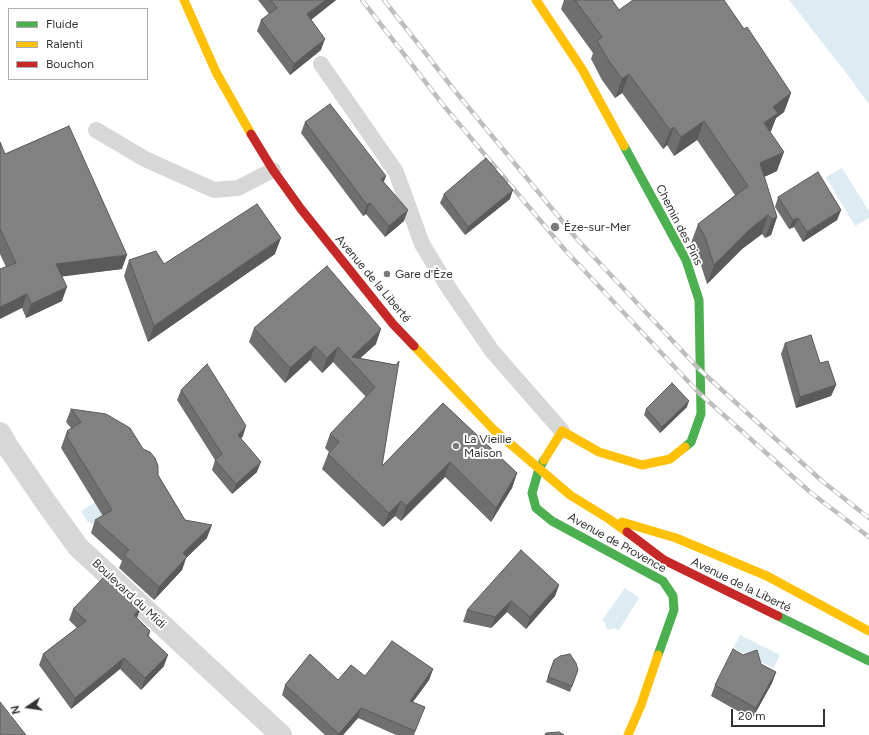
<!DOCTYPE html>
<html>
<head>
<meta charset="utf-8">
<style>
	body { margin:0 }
	#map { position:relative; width:869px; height:735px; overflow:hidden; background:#fff; font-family:Figtree,sans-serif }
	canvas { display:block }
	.legend { position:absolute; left:8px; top:8px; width:140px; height:72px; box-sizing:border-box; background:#fff; border:1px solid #adadad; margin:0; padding:5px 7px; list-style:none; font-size:12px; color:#333 }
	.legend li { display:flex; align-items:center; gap:8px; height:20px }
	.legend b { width:20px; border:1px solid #adadad }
	.north { position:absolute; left:8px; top:687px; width:40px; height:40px; -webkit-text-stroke:3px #fff; paint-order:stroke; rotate:257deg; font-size:11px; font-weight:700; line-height:16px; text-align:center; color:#333 }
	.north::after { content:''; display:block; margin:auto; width:14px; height:18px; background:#333; clip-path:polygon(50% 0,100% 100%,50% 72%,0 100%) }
	.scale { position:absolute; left:731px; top:709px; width:94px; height:18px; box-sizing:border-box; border:2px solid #333; border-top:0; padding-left:5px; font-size:12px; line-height:14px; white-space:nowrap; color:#333; -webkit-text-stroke:3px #fff; paint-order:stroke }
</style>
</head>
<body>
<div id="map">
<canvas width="869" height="735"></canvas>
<ul class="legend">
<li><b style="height:5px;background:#4caf50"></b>Fluide</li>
<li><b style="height:5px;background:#ffc107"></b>Ralenti</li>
<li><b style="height:5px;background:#c62828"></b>Bouchon</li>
</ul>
<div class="north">N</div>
<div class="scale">20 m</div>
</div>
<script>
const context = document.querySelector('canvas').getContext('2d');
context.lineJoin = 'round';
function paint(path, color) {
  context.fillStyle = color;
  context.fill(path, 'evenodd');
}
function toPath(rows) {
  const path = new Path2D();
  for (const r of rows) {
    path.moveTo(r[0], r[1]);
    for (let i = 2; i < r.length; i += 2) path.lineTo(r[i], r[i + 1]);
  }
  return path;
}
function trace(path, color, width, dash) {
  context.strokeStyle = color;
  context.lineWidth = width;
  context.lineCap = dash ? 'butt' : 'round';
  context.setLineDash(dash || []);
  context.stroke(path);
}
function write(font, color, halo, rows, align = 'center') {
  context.font = font + ' Figtree,sans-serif';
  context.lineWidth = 4;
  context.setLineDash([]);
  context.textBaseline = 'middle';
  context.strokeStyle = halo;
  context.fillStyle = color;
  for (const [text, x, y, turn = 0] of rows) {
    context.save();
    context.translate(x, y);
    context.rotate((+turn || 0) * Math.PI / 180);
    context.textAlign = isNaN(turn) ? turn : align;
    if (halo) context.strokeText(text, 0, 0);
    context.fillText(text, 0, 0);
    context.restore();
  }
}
paint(toPath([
	[789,0,869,0,869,104,844,70],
	[842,168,869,211,869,218,855,226,826,177],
	[120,487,135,504,94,525,87,521,81,511],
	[625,588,639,598,619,630,615,628,608,630,605,625,606,623,602,620],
	[740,635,780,655,773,668,733,648]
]), '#ddebf3');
trace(toPath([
	[321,64,396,172,422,244,450,290,492,351,562,431],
	[96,130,145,159,214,190,238,188,273,170]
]), '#d7d7d7', 16);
trace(toPath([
	[0,433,8,447,47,504,78,547,281,735]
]), '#d7d7d7', 22);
trace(toPath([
	[624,146,686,260,699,300,701,414,691,442,685,447],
	[544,460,539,469,532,493,536,508,552,521,663,581,673,596,674,610,658,655],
	[778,616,869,661]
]), '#4caf50', 9);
trace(toPath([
	[184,0,216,72,251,134],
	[536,0,582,69,624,146],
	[414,346,494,430,570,495,609,519,627,532],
	[544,460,562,431,599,452,642,465,670,459,685,447],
	[622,522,676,538,767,576,869,631],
	[628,735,641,705,658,655]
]), '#ffc107', 9);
trace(toPath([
	[251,134,273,170,301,209,393,324,414,346],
	[627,532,664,560,778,616]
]), '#c62828', 9);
const rail = toPath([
	[362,0,444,106,565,250,699,393,810,492,869,537],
	[384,0,455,91,577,239,700,370,822,481,869,518]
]);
trace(rail, '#bebebe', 4.5);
trace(rail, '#fff', 3, [9]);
paint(toPath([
	[258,0,336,0,311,20,321,50,290,75,257,31,261,20,269,14],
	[564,0,612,0,619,10,791,93,784,112,776,118,771,131,770,132,777,171,764,177,777,217,771,235,765,238,762,234,742,249,707,284,698,256,691,243,698,224,735,195,697,140,674,156,667,145,663,149,622,93,615,98,602,80,591,59,593,53,561,9],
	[305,122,386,176,383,182,404,221,385,237,366,214,363,216,301,133],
	[0,142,5,154,122,269,62,276,62,301,26,318,22,308,6,267,0,254],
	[444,194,510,199,465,235,440,203],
	[778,197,841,210,837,220,803,242,794,227,789,229,775,207],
	[275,254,148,342,124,276,129,260,164,264],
	[254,328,376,344,360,358,396,365,382,466,443,403,517,473,512,488,491,522,445,477,401,521,395,516,383,527,322,469,328,454,329,452,325,448,330,434,366,397,333,362,322,373,310,360,285,383,249,342],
	[785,343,820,363,836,385,831,396,796,408,781,354],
	[181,390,243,436,241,438,257,472,232,494,212,470,215,460,177,400],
	[687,407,660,433,644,415,646,409],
	[71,409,158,475,185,520,207,538,186,558,182,570,154,600,119,568,122,561,91,533,95,520,103,516,61,448,67,431,71,428,66,422],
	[559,585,555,596,526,629,507,612,491,628,463,622,467,610],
	[73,609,137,618,150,631,149,636,164,666,141,690,120,669,71,709,39,665,43,654,77,628,69,620],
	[554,660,578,670,570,692,546,682],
	[433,669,429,680,413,702,421,717,414,735,396,735,358,718,343,735,325,735,282,695,285,685,338,680],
	[776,672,772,683,752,719,711,696,715,685]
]), '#6f6f6f');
paint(toPath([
	[326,0,336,0,303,26,307,14],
	[325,39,321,50,290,75,294,64],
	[629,74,622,93,615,98,622,79],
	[791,93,784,112,776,118,771,131,757,142,764,123,773,107],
	[704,121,697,140,674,156,681,137],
	[674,127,667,145,663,149,670,130],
	[784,152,777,171,753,182,760,163],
	[386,176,382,187,381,179],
	[513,190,510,199,465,235,468,227],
	[370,203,366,214,363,216,367,205],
	[408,210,404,221,385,237,389,226],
	[841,210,837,220,803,242,807,232],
	[768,215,762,234,742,249,707,284,714,265,749,230],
	[777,217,771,235,765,238,772,219],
	[798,218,794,227,789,229,793,220],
	[281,238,275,254,148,342,154,326],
	[127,255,122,269,51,278,56,264],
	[67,287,62,301,26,318,31,304],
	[27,294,22,308,0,319,0,307],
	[381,329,376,344,354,364,352,357],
	[315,346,310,360,285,383,290,368],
	[338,347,333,362,322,373,327,358],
	[836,385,831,396,796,408,800,397],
	[689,401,687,407,660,433,662,427],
	[246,426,243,436,235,445,238,435],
	[261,462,257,472,232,494,236,484],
	[450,462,445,477,401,521,406,506],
	[517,473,512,488,491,522,496,508],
	[401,501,395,516,383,527,389,513],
	[212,525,207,538,186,558,182,570,154,600,159,587,183,553],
	[559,585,555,596,526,629,530,617],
	[511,601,507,612,491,628,495,617],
	[141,607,137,618,134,615],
	[168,655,164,666,141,690,145,678],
	[124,658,120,669,71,709,75,698],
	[433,669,429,680,406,711,410,701],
	[776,672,772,683,752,719,756,708],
	[361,708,358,718,343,735,338,735,339,734]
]), '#5a5a5a');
const building = toPath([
	[271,0,326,0,307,14,325,39,294,64,261,20,277,8,271,0],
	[575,0,612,0,619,10,633,0,724,0,744,29,747,27,791,93,773,107,778,113,764,123,784,152,760,163,777,217,772,219,768,215,749,230,714,265,705,237,698,224,748,186,704,121,681,137,674,127,670,130,629,74,622,79,609,61,597,41,602,37,575,0],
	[330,104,386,176,381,179,408,210,389,226,370,203,367,205,305,122,330,104],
	[69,126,127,255,56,264,67,287,31,304,27,294,0,307,0,269,16,263,0,229,0,142,5,154,69,126],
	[486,158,513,190,468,227,444,194,486,158],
	[818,172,841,210,807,232,798,218,793,220,778,197,818,172],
	[257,204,281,238,154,326,129,260,156,251,164,264,257,204],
	[327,266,381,329,352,357,396,365,399,361,382,466,443,403,517,473,496,508,450,462,406,506,401,501,389,513,328,454,339,442,330,434,375,387,338,347,327,358,315,346,290,368,254,328,327,266],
	[811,335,820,363,828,361,836,385,800,397,785,343,811,335],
	[207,364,246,426,238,435,261,462,236,484,215,460,222,454,181,390,207,364],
	[672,383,689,401,662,427,646,409,672,383],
	[71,409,106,414,130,428,143,449,150,452,155,458,158,466,158,475,185,520,212,525,183,553,187,557,159,587,124,555,129,550,95,520,112,510,66,435,69,433,67,431,81,422,71,409],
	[521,550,559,585,530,617,511,601,495,617,467,610,521,550],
	[106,575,141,607,134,615,150,631,147,635,168,655,145,678,124,658,75,698,43,654,86,621,73,609,106,575],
	[392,641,433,669,410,701,425,707,415,731,361,708,339,734,285,685,310,654,338,680,351,665,365,676,392,641],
	[733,649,743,655,757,650,761,664,776,672,756,708,715,685,733,649],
	[570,654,576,663,578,670,572,686,548,677,554,660,560,656,570,654],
	[0,702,26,735,0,735,0,702],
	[559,732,564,735,545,735,546,733,559,732]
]);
paint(building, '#818181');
trace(building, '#5a5a5a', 1);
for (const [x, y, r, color] of [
	[555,227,5,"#7a7a7a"],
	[387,274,4,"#7a7a7a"],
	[456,446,4,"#7a7a7a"]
]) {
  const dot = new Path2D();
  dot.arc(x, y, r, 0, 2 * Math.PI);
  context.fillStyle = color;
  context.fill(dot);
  trace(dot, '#fff', 1.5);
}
write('12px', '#333', '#fff', [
	["Chemin des Pins",679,225,63],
	["Avenue de la Liberté",373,279,50],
	["Avenue de Provence",617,543,29],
	["Avenue de la Liberté",741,585,26],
	["Boulevard du Midi",129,594,43]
]);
write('12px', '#333', '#fff', [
	["Èze-sur-Mer",564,227],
	["Gare d'Èze",395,274],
	["La Vieille",464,439],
	["Maison",464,453]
], 'left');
</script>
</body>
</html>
